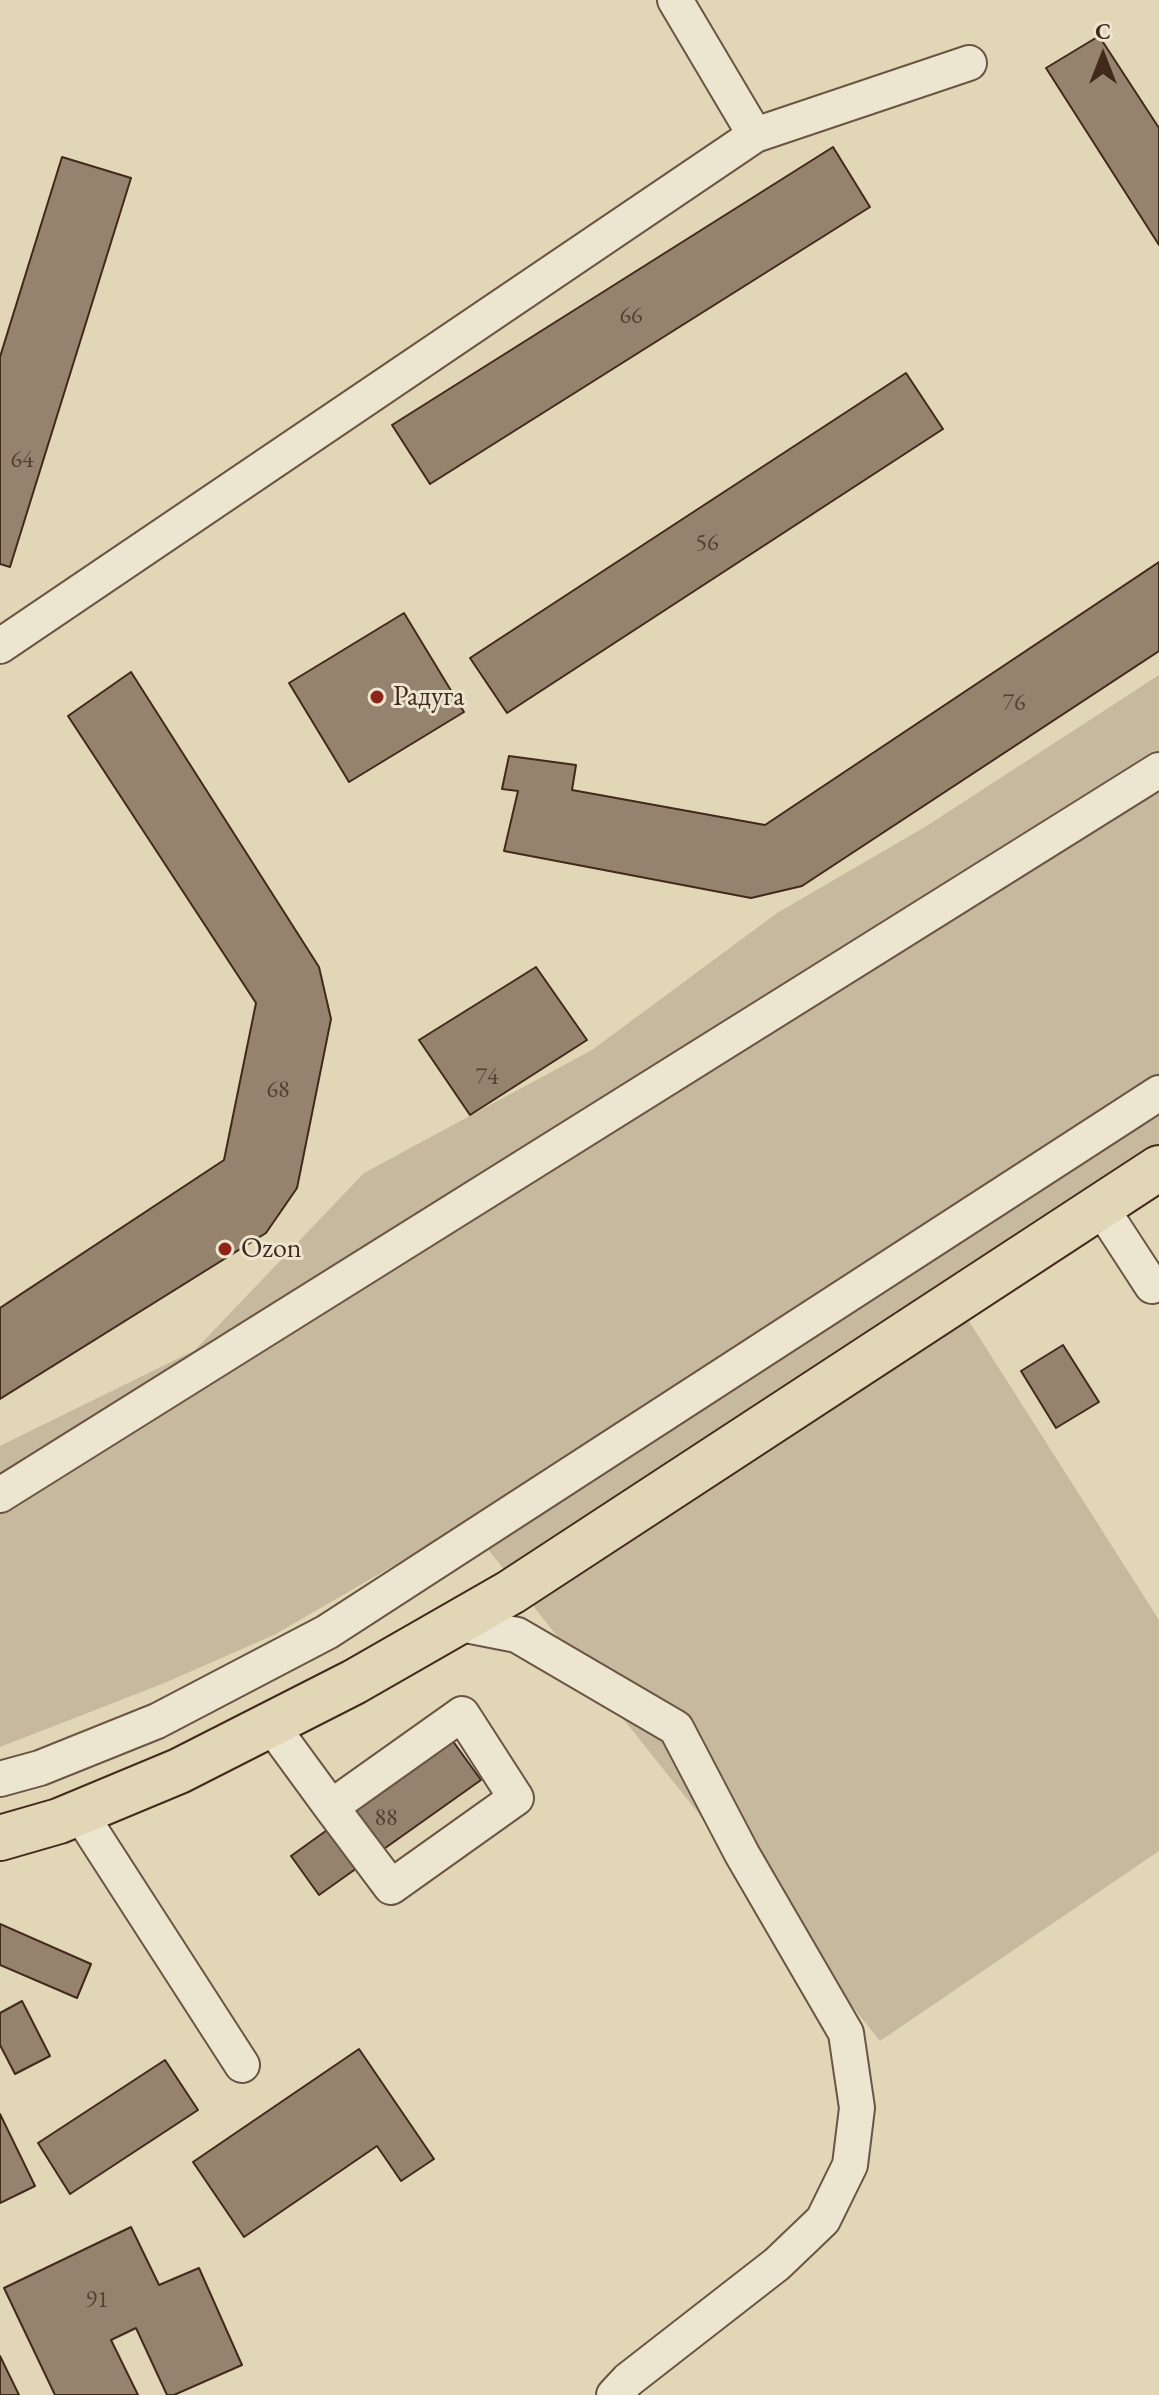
<!DOCTYPE html>
<html>
<head>
<meta charset="utf-8">
<style>
	body { margin:0 }
	#map { position:relative; width:1159px; height:2395px; overflow:hidden; background:#e1d7b7; font-family:"EB Garamond",serif }
	canvas { display:block }
	.north { position:absolute; left:1063px; top:16px; width:80px; height:80px; -webkit-text-stroke:6px #ece5d0; paint-order:stroke; rotate:0deg; font-size:22px; font-weight:700; line-height:32px; text-align:center; color:#43291c }
	.north::after { content:''; display:block; margin:auto; width:28px; height:36px; background:#43291c; clip-path:polygon(50% 0,100% 100%,50% 72%,0 100%) }
</style>
</head>
<body>
<div id="map">
<canvas width="1159" height="2395"></canvas>
<div class="north">С</div>
</div>
<script>
const context = document.querySelector('canvas').getContext('2d');
context.lineJoin = 'round';
function paint(path, color) {
  context.fillStyle = color;
  context.fill(path, 'evenodd');
}
function toPath(rows) {
  const path = new Path2D();
  for (const r of rows) {
    path.moveTo(r[0], r[1]);
    for (let i = 2; i < r.length; i += 2) path.lineTo(r[i], r[i + 1]);
  }
  return path;
}
function trace(path, color, width, dash) {
  context.strokeStyle = color;
  context.lineWidth = width;
  context.lineCap = dash ? 'butt' : 'round';
  context.setLineDash(dash || []);
  context.stroke(path);
}
function write(font, color, halo, rows, align = 'center') {
  context.font = font + ' "EB Garamond",serif';
  context.lineWidth = 6;
  context.setLineDash([]);
  context.textBaseline = 'middle';
  context.strokeStyle = halo;
  context.fillStyle = color;
  for (const [text, x, y, turn = 0] of rows) {
    context.save();
    context.translate(x, y);
    context.rotate((+turn || 0) * Math.PI / 180);
    context.textAlign = isNaN(turn) ? turn : align;
    if (halo) context.strokeText(text, 0, 0);
    context.fillText(text, 0, 0);
    context.restore();
  }
}
paint(toPath([
	[1159,675,1159,1194,967,1318,1159,1620,1159,1851,880,2041,467,1523,274,1635,162,1684,0,1747,0,1446,195,1350,364,1173,592,1050,777,913,925,827]
]), '#c6b99d');
const building = toPath([
	[1099,36,1159,128,1159,245,1046,68,1099,36],
	[833,147,870,207,430,484,392,425,833,147],
	[62,157,131,178,10,567,0,564,0,357,62,157],
	[906,373,943,429,507,713,470,658,906,373],
	[1159,562,1159,651,802,886,751,898,504,851,518,791,502,789,509,756,576,765,572,790,765,825,1159,562],
	[404,613,464,712,349,782,289,683,404,613],
	[131,672,319,967,331,1019,297,1188,266,1233,0,1399,0,1308,224,1160,256,1003,68,716,131,672],
	[536,967,587,1040,470,1115,419,1040,536,967],
	[1063,1345,1099,1402,1056,1428,1021,1371,1063,1345],
	[452,1740,481,1780,319,1895,291,1856,452,1740],
	[0,1924,91,1964,77,1998,0,1965,0,1924],
	[22,2001,50,2056,15,2074,0,2045,0,2013,22,2001],
	[359,2049,434,2159,401,2181,377,2146,244,2237,193,2162,359,2049],
	[165,2060,198,2110,70,2194,38,2143,165,2060],
	[0,2114,35,2186,0,2203,0,2114],
	[131,2227,159,2285,199,2268,242,2365,174,2395,167,2395,136,2328,111,2340,138,2395,55,2395,4,2288,131,2227],
	[0,2356,19,2395,0,2395,0,2356]
]);
paint(building, '#95836d');
trace(building, '#43291c', 2);
const minor = toPath([
	[675,0,755,135],
	[0,646,755,135,969,63],
	[1100,1206,1152,1286],
	[0,1495,1159,770],
	[456,1623,517,1635,676,1728,742,1854,846,2033,857,2108,850,2165,823,2220,777,2264,628,2380,614,2395],
	[271,1725,331,1807,391,1887,516,1798,462,1714,331,1807],
	[0,1779,40,1768,157,1721,327,1632,1159,1093],
	[79,1812,242,2065]
]);
const major = toPath([
	[0,1838,59,1821,179,1771,354,1682,511,1592,1159,1168]
]);
trace(minor, '#6a5443', 38);
trace(major, '#43291c', 48);
trace(minor, '#ece5d0', 34);
trace(major, '#e1d7b7', 44);
for (const [x, y, r, color] of [
	[377,697,8,"#8f2418"],
	[225,1249,8,"#8f2418"]
]) {
  const dot = new Path2D();
  dot.arc(x, y, r, 0, 2 * Math.PI);
  context.fillStyle = color;
  context.fill(dot);
  trace(dot, '#ece5d0', 3);
}
write('24px', '#584030', null, [
	["66",631,316],
	["64",22,460],
	["56",707,543],
	["76",1014,703],
	["74",487,1077],
	["68",278,1090],
	["88",386,1818],
	["91",97,2300]
]);
write('28px', '#43291c', '#ece5d0', [
	["Радуга",393,697],
	["Ozon",241,1249]
], 'left');
</script>
</body>
</html>
